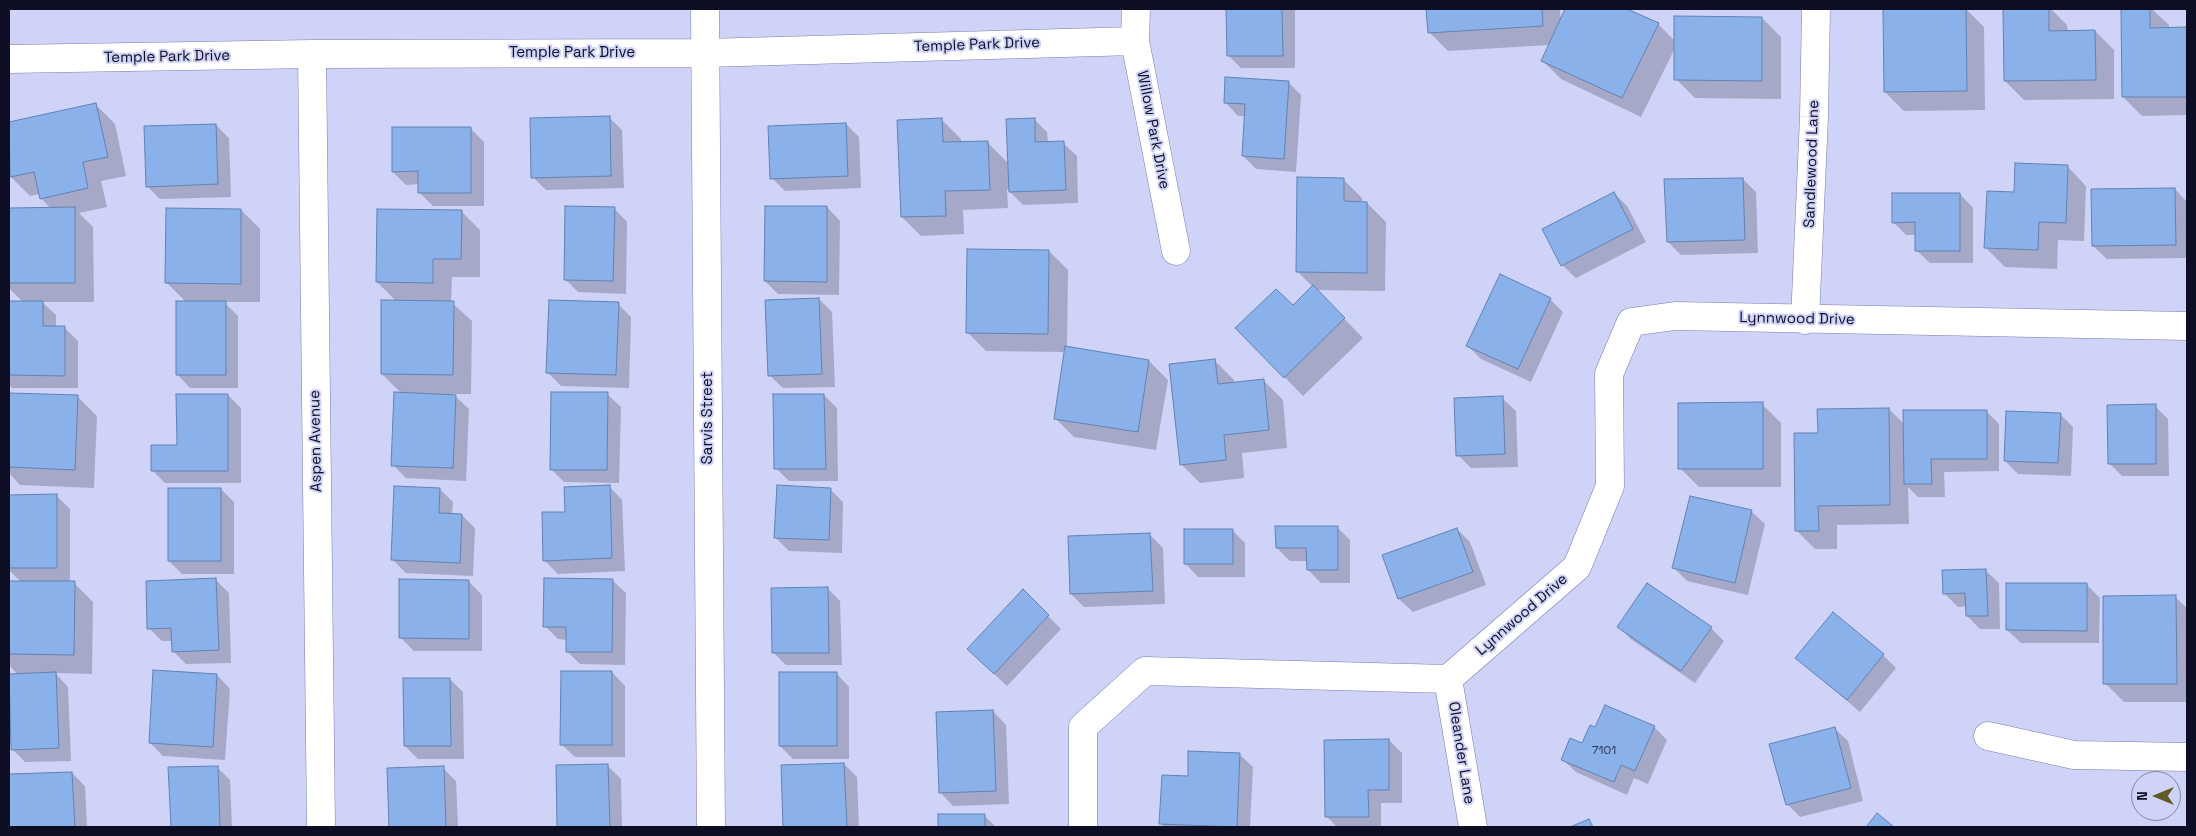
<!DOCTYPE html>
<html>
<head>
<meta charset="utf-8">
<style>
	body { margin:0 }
	#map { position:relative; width:2196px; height:836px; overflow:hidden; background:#cfd3f8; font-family:"Space Grotesk",sans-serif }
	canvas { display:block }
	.frame { position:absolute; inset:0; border:10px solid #0d0e23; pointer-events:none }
	.north { position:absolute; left:2131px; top:771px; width:50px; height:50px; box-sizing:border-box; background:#cfd3f8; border:1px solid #8184a3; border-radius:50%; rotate:270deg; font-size:14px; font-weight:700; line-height:20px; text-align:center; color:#0d0e23 }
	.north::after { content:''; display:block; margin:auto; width:18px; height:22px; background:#635a26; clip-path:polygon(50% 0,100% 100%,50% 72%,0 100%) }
</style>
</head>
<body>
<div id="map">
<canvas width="2196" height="836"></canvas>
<div class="frame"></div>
<div class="north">N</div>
</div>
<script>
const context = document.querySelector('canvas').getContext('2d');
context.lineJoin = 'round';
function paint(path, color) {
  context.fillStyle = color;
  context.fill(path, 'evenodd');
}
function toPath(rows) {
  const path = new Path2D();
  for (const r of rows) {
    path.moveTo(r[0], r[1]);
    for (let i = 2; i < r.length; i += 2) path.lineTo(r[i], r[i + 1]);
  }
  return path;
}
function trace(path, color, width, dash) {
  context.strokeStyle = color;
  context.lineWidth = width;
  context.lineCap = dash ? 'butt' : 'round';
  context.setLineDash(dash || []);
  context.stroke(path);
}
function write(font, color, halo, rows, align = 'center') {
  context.font = font + ' "Space Grotesk",sans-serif';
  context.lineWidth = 4;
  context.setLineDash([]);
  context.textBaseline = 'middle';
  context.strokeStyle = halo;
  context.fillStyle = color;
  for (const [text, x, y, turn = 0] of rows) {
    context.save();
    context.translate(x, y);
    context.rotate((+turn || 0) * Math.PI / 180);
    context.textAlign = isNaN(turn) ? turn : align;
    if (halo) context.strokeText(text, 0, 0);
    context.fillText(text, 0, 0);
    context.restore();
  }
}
paint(toPath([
	[1228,9,1295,9,1295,68,1241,68,1228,55],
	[1427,9,1560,9,1561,21,1566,9,1624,9,1658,24,1676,42,1762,18,1781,37,1781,99,1695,98,1676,79,1676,46,1641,117,1561,79,1542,60,1549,45,1448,51,1429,32],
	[1884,9,1966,9,1984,27,1985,110,1904,111,1885,92],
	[2005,9,2051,9,2067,25,2068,31,2095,31,2114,50,2114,99,2024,100,2005,81],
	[2122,9,2152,9,2169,25,2169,29,2187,29,2187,115,2142,116,2123,97],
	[1288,82,1301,95,1296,172,1256,169,1243,156,1245,116,1238,116,1225,102],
	[96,105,115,124,126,176,101,181,107,207,79,213,93,227,94,302,42,302,56,315,56,328,65,328,78,341,78,388,12,388,9,385,9,302,23,302,9,288,9,209,51,209,41,198,40,194,30,196,11,177,9,167,9,123],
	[609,117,622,130,624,188,546,190,533,177],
	[1034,119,1047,132,1048,143,1063,143,1077,156,1078,203,1023,205,1007,189,1008,208,963,210,964,234,921,236,902,217,942,120,961,139,961,143,987,142,1009,164],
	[846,124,859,137,861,188,785,191,772,178],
	[216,125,229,138,231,197,160,199,147,186],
	[471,129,484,142,484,206,433,206,420,193,420,184,406,185,393,172],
	[2068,167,2086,186,2084,241,2058,240,2057,269,2005,267,1986,248,2015,194],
	[1343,179,1362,198,1362,203,1367,203,1386,222,1385,291,1316,290,1363,338,1303,396,1237,328,1293,307,1313,287,1297,271],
	[1743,179,1756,192,1758,253,1681,255,1668,242],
	[2175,189,2187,202,2187,258,2107,259,2093,246],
	[1614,193,1627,206,1646,242,1576,278,1562,265,1544,229],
	[1960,194,1973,208,1973,263,1930,263,1916,250,1916,235,1906,235,1893,222],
	[827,207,840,221,839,295,778,294,765,281],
	[614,208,627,222,626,294,578,292,565,279],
	[241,210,260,229,260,302,224,302,238,316,238,388,190,388,177,374,187,303,166,282],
	[461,211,480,230,480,277,452,277,451,302,472,321,471,394,453,394,469,409,466,481,406,478,393,465,402,394,382,374,396,301,377,282],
	[1049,251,1068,270,1067,347,1149,361,1168,380,1156,450,1074,437,1055,418,1065,352,986,351,967,332],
	[819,299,832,312,835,387,783,388,769,375],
	[1550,299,1563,312,1531,382,1481,359,1468,346],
	[618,304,631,317,629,388,561,386,547,372],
	[1215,361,1234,380,1234,384,1264,381,1283,400,1287,448,1242,453,1244,478,1200,483,1181,464],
	[9,394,78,397,97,416,94,488,20,485,9,473],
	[607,394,621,407,619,483,564,482,551,469],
	[228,395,241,408,241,483,165,483,152,470],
	[824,395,837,408,838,481,789,481,776,468],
	[1502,398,1516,411,1518,467,1471,468,1458,455],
	[1762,404,1781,423,1781,487,1699,487,1680,468],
	[2155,406,2168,419,2169,476,2122,476,2109,463],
	[1889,409,1905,425,1986,411,1999,424,1999,471,1944,472,1945,497,1918,497,1908,487,1909,524,1837,525,1837,549,1815,549,1796,530,1819,434],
	[2060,414,2073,427,2071,476,2018,474,2005,461],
	[609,486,622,500,625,571,558,574,544,560,566,513],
	[221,489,234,502,234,574,182,574,169,561],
	[440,489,453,502,452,514,462,515,475,528,473,576,406,573,393,560],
	[830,489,843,502,842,553,789,551,776,538],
	[56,495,70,509,70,583,74,583,93,602,92,674,55,673,68,687,71,761,25,762,12,749,18,675,9,665,9,582,21,582,9,570,9,496],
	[1751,511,1765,524,1748,595,1687,581,1674,568],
	[1337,527,1350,540,1350,583,1321,583,1308,570,1308,561,1290,561,1277,548],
	[1457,529,1470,542,1486,585,1413,612,1399,599,1383,556],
	[1232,530,1245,543,1245,577,1198,577,1185,563],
	[1150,535,1163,548,1165,604,1084,607,1071,594],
	[1985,570,1999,583,2000,629,1980,629,1967,616,1967,606,1958,607,1944,593],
	[216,580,229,593,231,663,186,664,173,651,173,641,162,641,149,628],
	[612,580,626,593,625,665,580,664,567,651,567,640,558,639,545,626],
	[469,582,482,595,482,651,414,651,401,638],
	[2087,585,2100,598,2099,643,2021,643,2007,630],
	[827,588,840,601,842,665,786,665,773,652],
	[1023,591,1061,629,1007,686,981,662],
	[2175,597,2187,608,2187,702,2124,702,2105,683],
	[1619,627,1711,628,1724,641,1695,683,1632,640],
	[1883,655,1896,668,1860,712,1797,658],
	[612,672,625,686,625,757,575,757,561,744],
	[836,673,849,687,849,759,793,759,780,746],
	[217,675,230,689,225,760,163,756,150,743],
	[450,679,463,692,464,759,418,759,405,746],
	[993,711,1006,725,1009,804,953,806,940,792],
	[1654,727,1667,740,1648,784,1634,778,1627,795,1576,772,1562,759,1582,745,1596,729],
	[1834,728,1848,741,1863,801,1800,817,1787,804],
	[1389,740,1402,753,1402,803,1381,803,1381,827,1337,827,1326,816],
	[1239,754,1253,767,1250,827,1164,827,1161,824,1189,777],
	[844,764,857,777,859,827,785,827,782,767],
	[557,766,608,766,621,779,622,827,558,827],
	[217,767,230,780,232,827,172,827,170,769],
	[443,768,456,781,458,827,390,827,388,770],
	[72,773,85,786,87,827,9,827,9,775],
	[984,815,996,827,939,827,939,816]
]), '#0003');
const building = toPath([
	[1226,9,1282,9,1283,56,1227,56,1226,9],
	[1426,9,1542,9,1543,26,1428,33,1426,9],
	[1565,9,1627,9,1659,23,1622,98,1541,61,1565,9],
	[1883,9,1966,9,1967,91,1884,92,1883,9],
	[2003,9,2049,9,2049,31,2095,30,2096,80,2004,81,2003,9],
	[2121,9,2150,9,2150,28,2187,27,2187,97,2122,97,2121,9],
	[1674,16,1762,17,1762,81,1674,80,1674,16],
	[1225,77,1289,81,1284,159,1242,156,1245,104,1224,103,1225,77],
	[96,103,108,157,83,162,88,188,40,199,34,172,10,177,9,122,96,103],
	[610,116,611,176,531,178,530,118,610,116],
	[942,118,943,142,988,141,990,190,945,191,946,216,901,217,897,120,942,118],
	[1035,118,1035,142,1064,141,1066,190,1009,192,1006,119,1035,118],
	[846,123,848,176,770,179,768,126,846,123],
	[216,124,218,184,146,187,144,126,216,124],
	[392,127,471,127,471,193,418,193,418,171,392,172,392,127],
	[2015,163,2068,165,2066,223,2039,222,2038,250,1984,248,1987,191,2014,192,2015,163],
	[1297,177,1344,178,1344,201,1367,202,1367,273,1296,272,1297,177],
	[1743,178,1745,240,1667,242,1664,179,1743,178],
	[2175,188,2176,245,2092,246,2091,189,2175,188],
	[1614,192,1633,229,1561,266,1542,229,1614,192],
	[1892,193,1960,193,1960,251,1915,251,1915,222,1892,223,1892,193],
	[565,206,615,207,613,281,564,280,565,206],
	[765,206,827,206,827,282,764,281,765,206],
	[75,207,75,283,9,283,9,208,75,207],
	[166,208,241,209,241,284,165,283,166,208],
	[377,209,462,210,461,259,433,259,433,283,376,282,377,209],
	[967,249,1049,250,1048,334,966,333,967,249],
	[1500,274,1551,298,1518,369,1466,346,1500,274],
	[1313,285,1345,318,1284,378,1235,328,1276,289,1293,305,1313,285],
	[819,298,822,374,768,376,765,300,819,298],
	[381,300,454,301,453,375,381,374,381,300],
	[549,300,619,302,616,375,546,373,549,300],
	[9,301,43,301,43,326,65,326,65,376,9,375,9,301],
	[176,301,226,301,226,375,176,375,176,301],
	[1065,346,1149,360,1138,432,1054,419,1065,346],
	[1215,359,1218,384,1264,379,1269,430,1224,435,1226,460,1180,465,1169,364,1215,359],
	[394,392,456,395,453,468,391,466,394,392],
	[551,392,608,392,607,470,550,470,551,392],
	[9,393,78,395,75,470,9,467,9,393],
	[176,394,228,394,228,471,151,471,151,445,177,445,176,394],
	[773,394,824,394,826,469,774,469,773,394],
	[1503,396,1505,454,1456,456,1454,398,1503,396],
	[1763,402,1763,469,1678,469,1678,403,1763,402],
	[2156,404,2156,464,2108,464,2107,405,2156,404],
	[1889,408,1890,505,1818,506,1819,531,1795,531,1794,433,1818,433,1817,409,1889,408],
	[1903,410,1987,410,1987,459,1931,459,1932,484,1904,484,1903,410],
	[2006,411,2061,413,2058,463,2004,461,2006,411],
	[610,485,612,558,543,561,542,512,565,512,564,487,610,485],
	[777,485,831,488,829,540,774,538,777,485],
	[394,486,440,488,439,513,462,514,460,563,391,560,394,486],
	[168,488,221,488,221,561,168,561,168,488],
	[57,494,57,568,9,568,9,495,57,494],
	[1690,496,1752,510,1735,583,1672,568,1690,496],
	[1275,526,1338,526,1338,570,1307,570,1306,548,1276,548,1275,526],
	[1457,528,1473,572,1398,599,1382,555,1457,528],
	[1184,529,1233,529,1233,564,1184,564,1184,529],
	[1150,533,1153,591,1070,594,1068,536,1150,533],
	[1986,569,1988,616,1966,616,1965,593,1943,594,1942,570,1986,569],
	[216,578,219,650,172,652,171,628,147,629,146,581,216,578],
	[544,578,613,579,612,652,566,652,566,627,543,627,544,578],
	[399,579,469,580,469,639,399,638,399,579],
	[9,581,75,581,74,655,9,654,9,581],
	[1647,583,1712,627,1681,671,1617,627,1647,583],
	[2006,583,2087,583,2087,631,2006,630,2006,583],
	[828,587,829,653,772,653,771,588,828,587],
	[1023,589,1049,615,994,674,967,649,1023,589],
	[2176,595,2177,684,2103,684,2103,596,2176,595],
	[1833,612,1884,654,1847,700,1795,658,1833,612],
	[153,670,217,674,213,747,149,743,153,670],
	[561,671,612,671,612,745,560,745,561,671],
	[56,672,59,748,11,750,9,674,56,672],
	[779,672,837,672,837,746,779,746,779,672],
	[403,678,450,678,451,746,404,746,403,678],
	[1605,705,1655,726,1635,771,1621,765,1614,782,1561,760,1570,738,1582,743,1590,725,1595,727,1605,705],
	[993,710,996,791,939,793,936,712,993,710],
	[1835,727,1851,788,1786,805,1769,744,1835,727],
	[1389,739,1389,790,1368,790,1369,817,1325,817,1324,740,1389,739],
	[1188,751,1240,753,1237,827,1159,824,1162,775,1188,776,1188,751],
	[844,763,847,827,783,827,781,765,844,763],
	[608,764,610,827,557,827,556,765,608,764],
	[218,766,220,827,171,827,168,767,218,766],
	[444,766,446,827,389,827,387,768,444,766],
	[72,772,75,827,9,827,9,774,72,772],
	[1877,813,1894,827,1866,827,1877,813],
	[938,814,985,814,985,827,938,827,938,814],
	[1589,819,1593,827,1570,827,1589,819]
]);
paint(building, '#8bb1eb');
trace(building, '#6181b3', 1);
const street = toPath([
	[705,9,711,827],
	[1136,9,1135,41,1176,251],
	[312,54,321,827],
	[9,59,312,54,705,53,1135,41],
	[1805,320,1814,117,1816,9],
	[1448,679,1473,827],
	[1988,736,2074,755,2187,757],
	[1083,827,1083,727,1145,671,1448,679,1577,567,1610,486,1609,374,1631,322,1675,316,2187,326]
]);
trace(street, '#777cb4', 29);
trace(street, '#fff', 28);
write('12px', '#2c3755', null, [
	["7101",1604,751]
]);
write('15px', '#0d0e23', '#cfd3f8', [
	["Temple Park Drive",977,45,-2],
	["Temple Park Drive",572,53],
	["Temple Park Drive",167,57,-1],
	["Willow Park Drive",1153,130,79],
	["Sandlewood Lane",1812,164,-88],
	["Lynnwood Drive",1797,319,1],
	["Sarvis Street",708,418,-90],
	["Aspen Avenue",316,441,-91],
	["Lynnwood Drive",1522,615,-41],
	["Oleander Lane",1461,753,81]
]);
</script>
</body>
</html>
